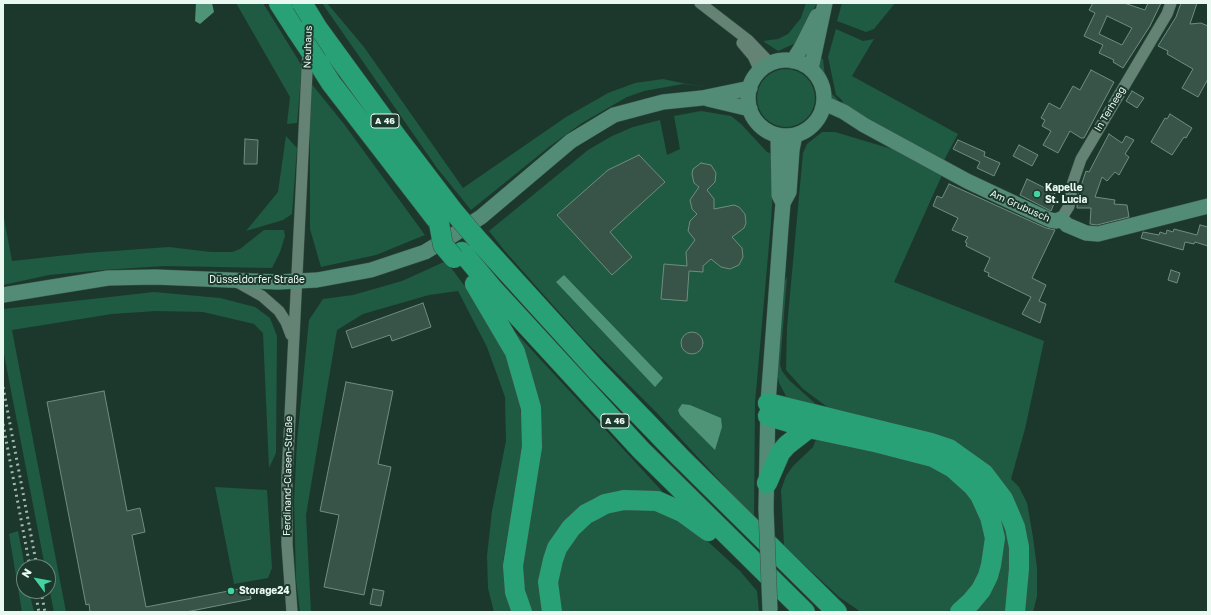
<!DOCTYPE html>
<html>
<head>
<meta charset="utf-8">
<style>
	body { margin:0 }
	#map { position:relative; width:1211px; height:615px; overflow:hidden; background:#1c382c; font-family:"Golos Text",sans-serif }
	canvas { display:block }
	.frame { position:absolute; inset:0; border:4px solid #e9f9f1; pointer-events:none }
	.north { position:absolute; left:16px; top:559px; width:40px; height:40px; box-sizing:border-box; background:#1c382c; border:1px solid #6e857b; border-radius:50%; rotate:302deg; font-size:11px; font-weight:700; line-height:16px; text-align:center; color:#e9f9f1 }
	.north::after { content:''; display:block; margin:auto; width:14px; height:18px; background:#44d4a0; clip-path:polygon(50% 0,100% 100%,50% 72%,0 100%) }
</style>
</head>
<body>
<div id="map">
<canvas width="1211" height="615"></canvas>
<div class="frame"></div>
<div class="north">N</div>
</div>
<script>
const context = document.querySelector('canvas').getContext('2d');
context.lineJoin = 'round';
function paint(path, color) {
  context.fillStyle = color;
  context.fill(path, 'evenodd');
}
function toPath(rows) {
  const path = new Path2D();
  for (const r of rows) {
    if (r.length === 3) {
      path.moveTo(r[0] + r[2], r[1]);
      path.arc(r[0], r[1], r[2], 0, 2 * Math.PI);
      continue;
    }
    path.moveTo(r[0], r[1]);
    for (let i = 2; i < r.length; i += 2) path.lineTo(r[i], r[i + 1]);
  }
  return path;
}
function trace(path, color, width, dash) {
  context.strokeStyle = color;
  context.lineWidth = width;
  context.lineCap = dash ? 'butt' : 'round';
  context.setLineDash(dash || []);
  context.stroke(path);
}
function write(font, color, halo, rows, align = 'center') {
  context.font = font + ' "Golos Text",sans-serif';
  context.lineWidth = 4;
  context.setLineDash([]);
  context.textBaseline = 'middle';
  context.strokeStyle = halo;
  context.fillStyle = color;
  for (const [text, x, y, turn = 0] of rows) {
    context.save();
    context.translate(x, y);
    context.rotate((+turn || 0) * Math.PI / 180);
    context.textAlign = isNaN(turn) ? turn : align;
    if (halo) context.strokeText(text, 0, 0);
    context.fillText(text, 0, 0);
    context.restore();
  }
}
paint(toPath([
	[236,3,263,3,302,66,297,123,287,124,290,97],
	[322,3,327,3,364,47,463,188,566,117,608,93,635,83,663,79,687,84,712,87,683,84,644,91,627,97,582,123,549,147,471,210,437,168],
	[806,3,817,3,796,43,778,51,763,41,778,39,788,34,801,18],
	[842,3,895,3,874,29,866,32,837,21],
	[836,29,863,41,874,39,852,76,958,134,942,164,843,105,842,100,836,95,828,57],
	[816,57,823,59,825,76,832,94,838,100,836,104,831,101,817,69],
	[786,98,29],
	[310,82,344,124,425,235,376,255,321,267,310,229],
	[701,111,731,116,741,124,767,152,775,155,771,222,755,403,754,518,657,413,582,338,504,250,489,231,588,150,612,136,633,127,660,120,667,155,680,149,674,116],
	[822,132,835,132,902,152,942,175,894,282,1044,341,1025,429,1011,479,1019,487,1027,503,1033,537,1037,568,1037,596,1033,612,1023,612,1021,516,834,412,803,389,786,370,787,327,803,153,807,144],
	[286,136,297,148,292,214,283,220,246,231,278,192],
	[3,213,12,261,86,253,169,247,211,252,232,252,240,249,264,230,284,230,285,236,280,252,272,268,165,266,103,270,49,275,3,285],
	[446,261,475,300,502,344,517,385,520,404,524,446,503,561,508,594,513,612,494,612,488,588,487,556,492,511,506,441,505,397,487,347,458,291,429,295,363,314,337,330,306,515,311,612,300,612,296,580,294,501,297,441,309,320,323,299,353,295,402,281],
	[787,277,780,365,782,371,789,380,818,406,787,398,779,383,777,371,783,284],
	[154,292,220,298,255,307,270,318,277,336,276,453,269,468,263,333,254,324,203,312,156,311,112,314,12,330,66,612,54,612,48,582,48,567,45,567,3,349,3,309],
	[504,320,673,503,663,499,570,521,546,612,526,612,516,580,535,466],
	[817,437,935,467,966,488,988,533,984,568,964,600,947,612,861,612,839,597,784,546,781,490,786,476,793,466,813,447],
	[957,459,1013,535,1007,612,965,612,992,571,974,483],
	[215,487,267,490,272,568,268,578,234,584],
	[655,506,693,528,740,571,757,591,759,612,559,612,555,602,559,555,571,536,611,507],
	[18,531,25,567,24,591,29,591,34,612,22,612,9,534]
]), '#1f5a43');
paint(toPath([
	[196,3,212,3,214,12,200,24,195,21],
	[564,275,663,378,655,387,556,282],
	[682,404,690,405,721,418,722,427,715,450,680,415,678,410]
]), '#509477');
const building = toPath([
	[1093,3,1124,3,1145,10,1148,3,1161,3,1150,26,1123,68,1113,62,1114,60,1099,53,1103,45,1084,36,1095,13,1089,10,1093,3],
	[1107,16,1132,28,1122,45,1099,34,1107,16],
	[1181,3,1197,3,1190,24,1201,23,1208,26,1208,79,1198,97,1182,88,1193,69,1167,54,1168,51,1158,46,1176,17,1181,3],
	[1091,70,1114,82,1084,138,1081,138,1070,131,1058,153,1043,145,1051,131,1042,126,1045,120,1041,118,1049,103,1060,109,1073,86,1080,90,1091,70],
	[1132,91,1144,98,1137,108,1126,101,1132,91],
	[1170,114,1192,128,1186,138,1184,137,1172,155,1151,142,1165,118,1167,119,1170,114],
	[1109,134,1122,143,1126,136,1134,140,1125,154,1129,157,1119,175,1115,172,1107,181,1102,177,1095,197,1115,200,1114,204,1127,205,1129,217,1097,225,1090,224,1091,208,1077,208,1078,195,1086,171,1089,172,1109,134],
	[245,139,258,140,257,164,244,164,245,139],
	[958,140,985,152,984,156,1000,163,994,176,977,168,980,162,953,149,958,140],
	[1019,145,1038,155,1032,166,1013,156,1019,145],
	[639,155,665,182,610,232,632,257,612,275,557,215,608,170,639,155],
	[701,163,711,165,716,173,715,182,707,190,714,199,714,209,734,205,739,207,745,214,746,223,744,228,732,237,742,248,743,257,739,265,730,269,721,267,711,259,703,266,703,272,689,271,687,301,661,299,664,264,687,266,686,252,695,240,688,231,690,221,697,214,692,209,690,200,699,187,694,183,692,174,693,169,701,163],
	[1027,179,1055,193,1052,198,1056,199,1051,211,1020,195,1027,179],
	[949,184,1046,228,1055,230,1032,278,1046,285,1039,301,1046,304,1040,323,1022,314,1031,297,988,276,989,273,984,271,990,258,966,246,967,243,965,242,968,237,952,230,958,218,933,206,937,196,942,198,949,184],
	[1200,225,1208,227,1208,246,1195,242,1194,244,1185,242,1183,250,1141,238,1143,232,1159,235,1160,232,1166,234,1167,230,1173,232,1174,229,1197,235,1200,225],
	[1171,270,1180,273,1177,283,1168,280,1171,270],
	[423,303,431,327,392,341,390,335,352,348,346,331,423,303],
	[692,343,11],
	[346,382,393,391,378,464,391,467,364,595,324,587,339,515,320,511,346,382],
	[104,391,127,511,140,508,145,532,132,535,146,607,249,587,251,599,186,612,90,612,89,604,86,605,47,402,104,391],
	[373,589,384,591,381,606,370,604,373,589]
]);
paint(building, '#385448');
trace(building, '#6f8d7f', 1);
const street = toPath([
	[700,3,748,40,770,63],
	[742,43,753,56,760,71],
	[1061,219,1069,206,1073,182,1081,159,1167,14,1171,3],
	[237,282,262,296,279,311,286,322,291,335],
	[292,612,287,544,287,478,308,51]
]);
const secondary = toPath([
	[786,98,38],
	[793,61,801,48,817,16],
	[811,69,825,3],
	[708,99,750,109],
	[824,103,844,112,864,125,967,181,1050,220,1056,221,1061,219,1067,225,1086,233,1098,234,1208,206],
	[778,135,779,195,783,203],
	[3,295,108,278,155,277,278,282,317,280,371,270,425,252,453,235,481,217,571,141,614,115,663,102,702,98,750,88],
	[766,509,768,403,781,227,783,203,789,192,792,150,795,135]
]);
const highway = toPath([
	[279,3,297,31],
	[318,29,396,136,454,212],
	[317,61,331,83,439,223],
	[477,239,597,371,681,458,837,612],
	[462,252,493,289,641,450,805,612],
	[475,284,515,352,531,408,532,447,513,566,515,592,522,612],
	[768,403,931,443,949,449,984,474,1003,499,1015,527,1019,547,1019,569,1015,612],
	[768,416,809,428],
	[767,483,780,453,787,445,809,428,879,443,933,457,953,468,973,486,980,495,990,517,995,538,991,565,988,576,981,590,971,602,960,612],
	[552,612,548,582,553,560,557,548,571,528,586,514,596,509,605,504,624,500,657,501,682,512,708,531]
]);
trace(street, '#3a5349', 12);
trace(secondary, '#3a5349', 16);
trace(highway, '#3a5349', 21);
trace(street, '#658375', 11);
trace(secondary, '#538c76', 15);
trace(highway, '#29a177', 20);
trace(toPath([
	[3,387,37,567],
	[3,424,30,567],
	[35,591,39,612],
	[41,591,45,612]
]), '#a3b7ae', 3, [2, 4]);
const secondaryBridge = toPath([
	[766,509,770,610]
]);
const highwayBridge = toPath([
	[302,3,318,29],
	[297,31,317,61],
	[454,212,477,239],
	[439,223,443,245,454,258]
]);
trace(secondaryBridge, '#3a5349', 16, []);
trace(highwayBridge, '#3a5349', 21, []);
trace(secondaryBridge, '#538c76', 15);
trace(highwayBridge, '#29a177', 20);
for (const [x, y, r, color] of [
	[1037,194,4,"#44d4a0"],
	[231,591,4,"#44d4a0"]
]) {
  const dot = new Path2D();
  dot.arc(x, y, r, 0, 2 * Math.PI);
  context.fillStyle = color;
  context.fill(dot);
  trace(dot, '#1c382c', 1.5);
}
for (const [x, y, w] of [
	[385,121,28],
	[615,421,28]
]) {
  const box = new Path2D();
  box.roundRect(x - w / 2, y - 7, w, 14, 3);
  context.fillStyle = '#1c382c';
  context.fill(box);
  trace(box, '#e9f9f1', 1);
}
write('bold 9px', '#e9f9f1', null, [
	["A 46",385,121],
	["A 46",615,421]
]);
write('10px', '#e9f9f1', '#1c382c', [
	["Neuhaus",308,47,-88],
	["In Terheeg",1110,109,-59],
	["Am Grubusch",1020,206,24],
	["Düsseldorfer Straße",257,280],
	["Ferdinand-Clasen-Straße",288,476,-89]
]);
write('bold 10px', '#e9f9f1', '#1c382c', [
	["Kapelle",1045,188],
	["St. Lucia",1045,200],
	["Storage24",239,591]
], 'left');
</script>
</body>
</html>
